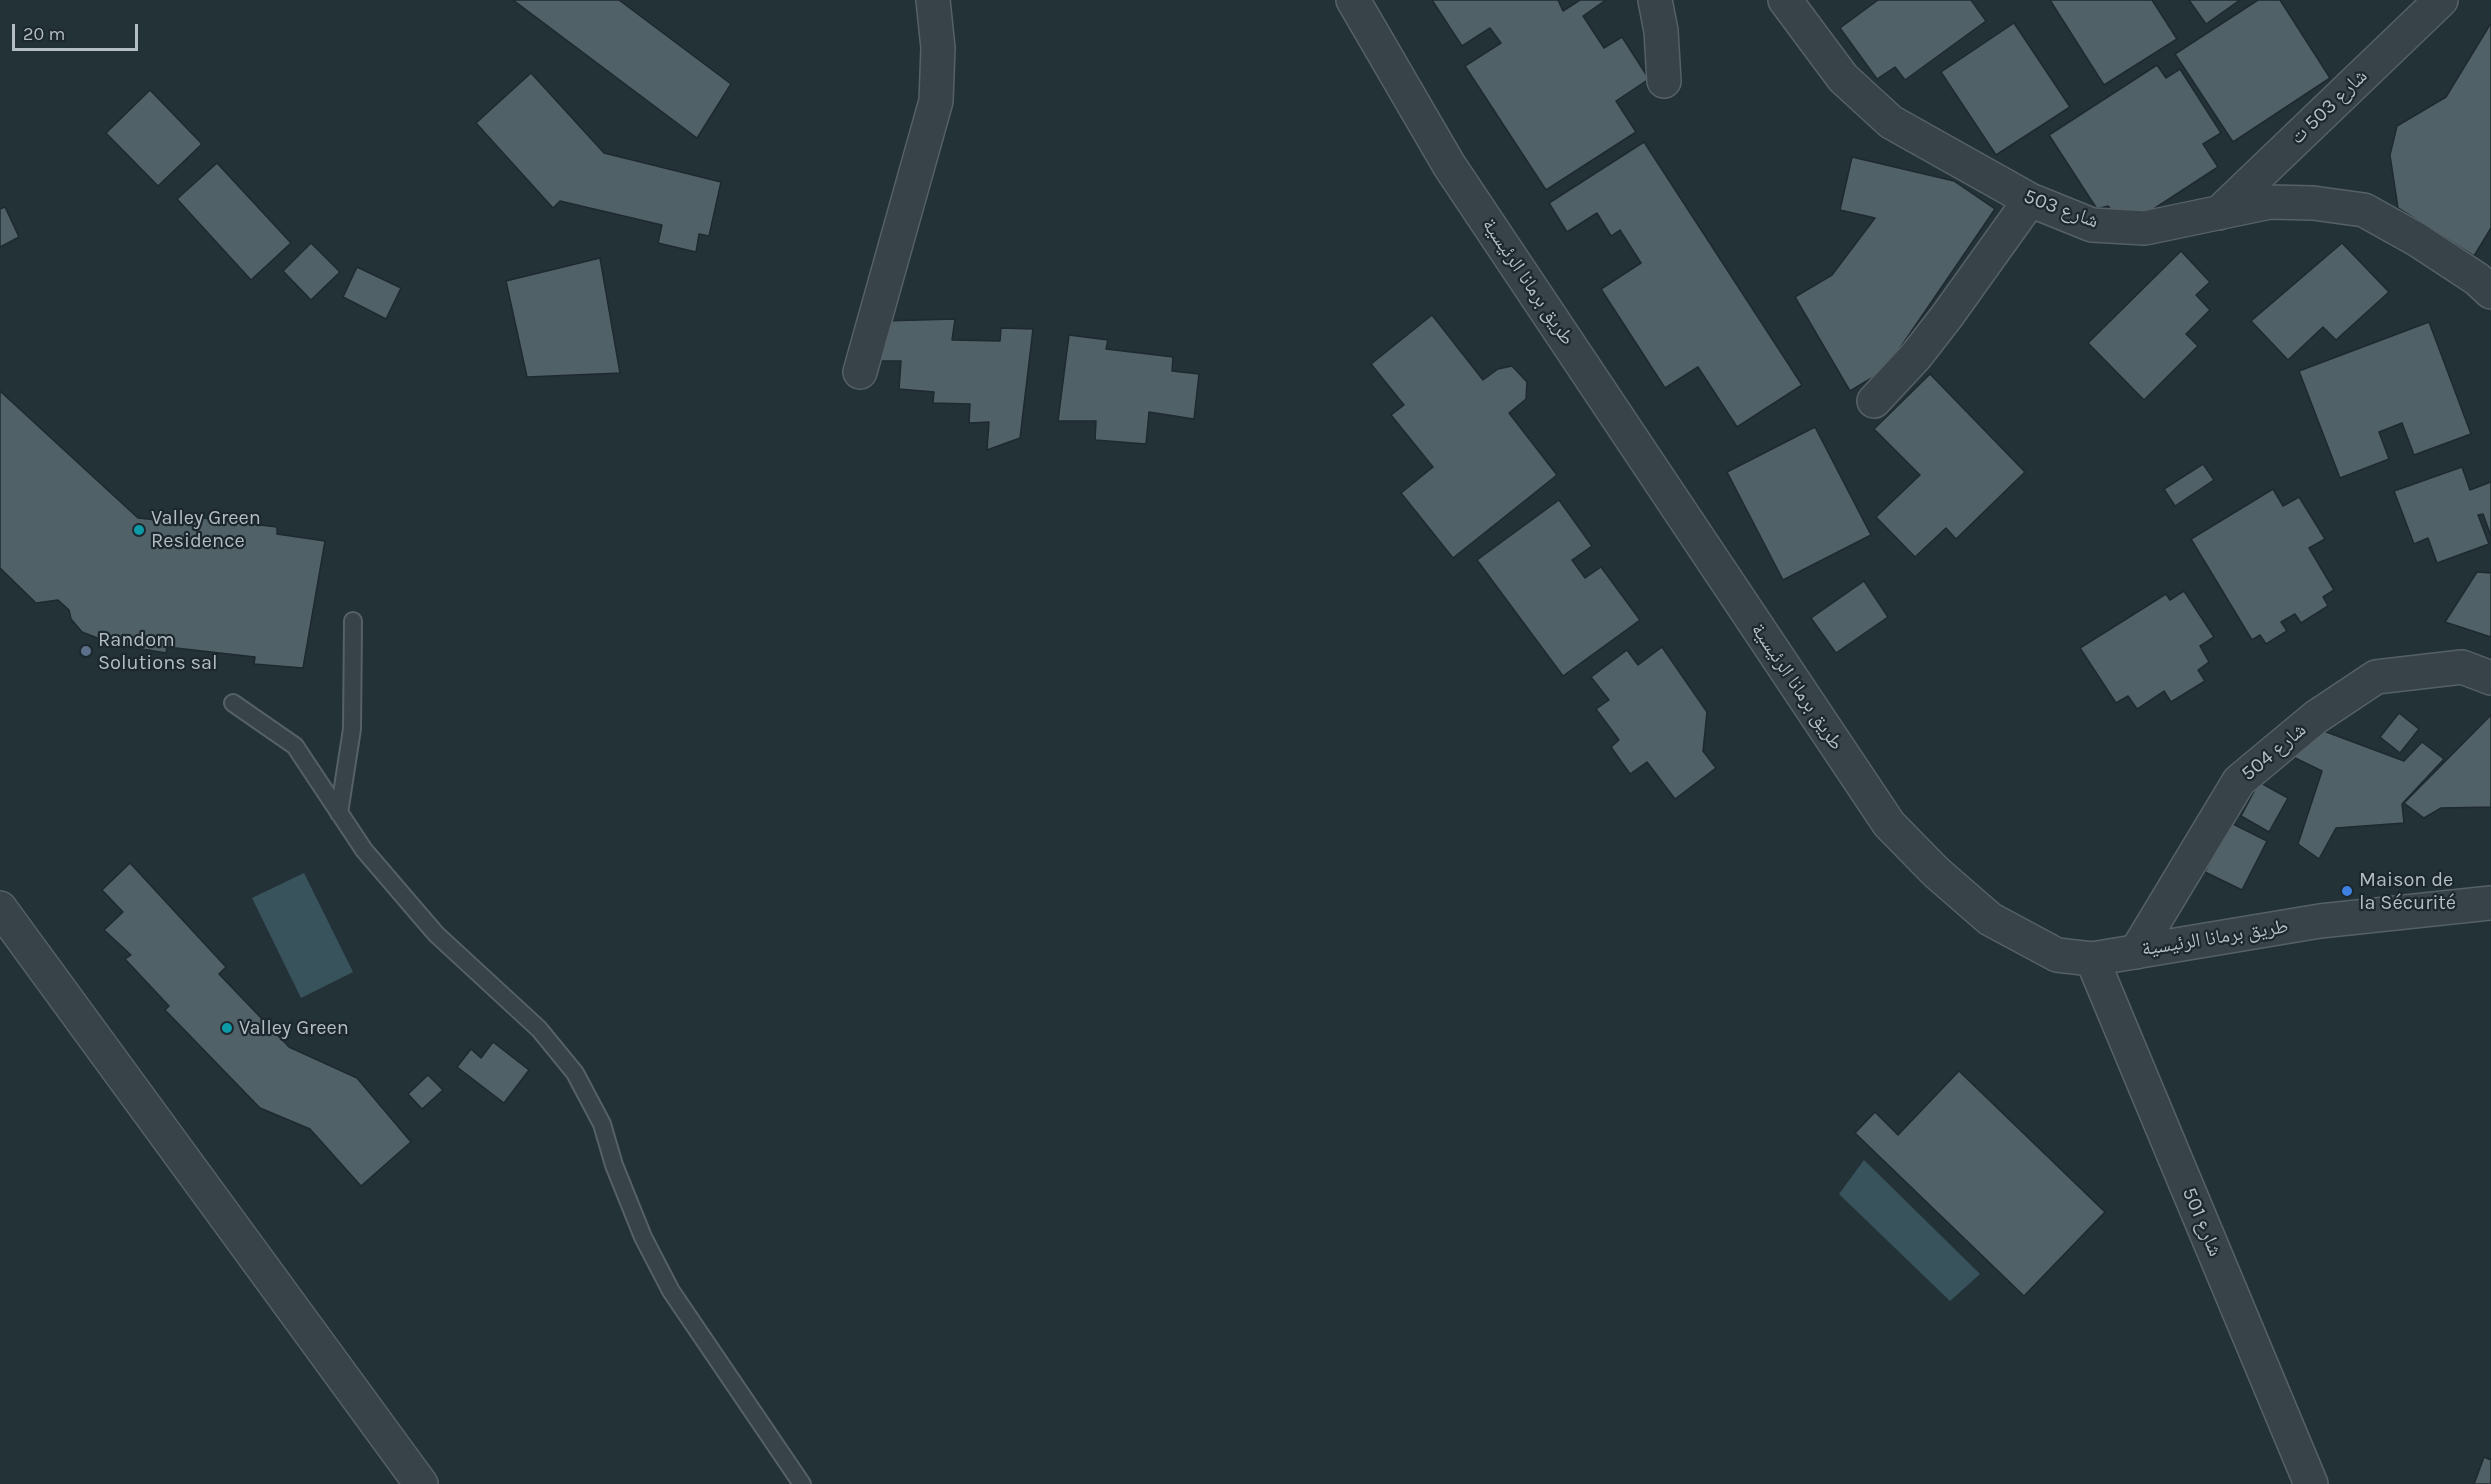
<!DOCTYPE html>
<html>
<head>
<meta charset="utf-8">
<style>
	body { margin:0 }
	#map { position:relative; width:2491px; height:1484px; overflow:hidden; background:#233237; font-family:Karla,sans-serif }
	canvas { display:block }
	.scale { position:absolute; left:12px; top:24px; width:126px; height:27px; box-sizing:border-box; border:3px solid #b2bec4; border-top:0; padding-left:8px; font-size:18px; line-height:21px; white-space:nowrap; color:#b2bec4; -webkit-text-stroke:4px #1c282d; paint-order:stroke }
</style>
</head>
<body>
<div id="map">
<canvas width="2491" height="1484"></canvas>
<div class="scale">20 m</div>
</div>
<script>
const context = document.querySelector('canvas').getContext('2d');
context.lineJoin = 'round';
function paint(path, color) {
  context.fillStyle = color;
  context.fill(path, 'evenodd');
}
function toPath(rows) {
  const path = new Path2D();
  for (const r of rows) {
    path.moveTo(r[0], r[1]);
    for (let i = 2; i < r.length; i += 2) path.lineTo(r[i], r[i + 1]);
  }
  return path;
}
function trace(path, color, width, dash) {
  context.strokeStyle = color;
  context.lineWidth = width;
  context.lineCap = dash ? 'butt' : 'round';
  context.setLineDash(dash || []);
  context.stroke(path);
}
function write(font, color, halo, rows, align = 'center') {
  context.font = font + ' Karla,"Noto Naskh Arabic",sans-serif';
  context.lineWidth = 4.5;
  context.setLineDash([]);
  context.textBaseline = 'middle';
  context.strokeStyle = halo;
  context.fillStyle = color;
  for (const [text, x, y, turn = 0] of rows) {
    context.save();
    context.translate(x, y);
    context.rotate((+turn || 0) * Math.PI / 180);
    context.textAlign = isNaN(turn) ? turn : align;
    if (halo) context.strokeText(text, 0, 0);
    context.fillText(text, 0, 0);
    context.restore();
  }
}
paint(toPath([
	[304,873,353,972,301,998,252,898],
	[1864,1160,1980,1274,1950,1301,1839,1194]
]), '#39535d');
const building = toPath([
	[513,0,619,0,731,84,697,138,513,0],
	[1432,0,1558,0,1563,11,1580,0,1606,0,1583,16,1604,48,1622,37,1649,79,1616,101,1636,132,1546,190,1465,66,1501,43,1490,28,1462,46,1432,0],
	[1878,0,1971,0,1986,21,1905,80,1895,67,1877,79,1840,28,1878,0],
	[2050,0,2152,0,2177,39,2104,85,2050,0],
	[2189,0,2240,0,2206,24,2189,0],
	[2258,0,2280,0,2330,78,2233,142,2175,54,2258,0],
	[2014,23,2070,107,1996,155,1941,72,2014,23],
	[2491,23,2491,228,2474,256,2398,208,2390,155,2397,126,2446,97,2491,23],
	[2157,65,2166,78,2180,69,2221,133,2203,144,2218,167,2132,223,2124,210,2115,215,2108,206,2097,209,2049,135,2157,65],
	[531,73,604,153,721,182,709,236,699,234,696,252,658,243,662,225,560,201,553,208,476,123,531,73],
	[150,90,202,144,158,186,106,133,150,90],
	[1644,142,1802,385,1737,427,1698,367,1665,388,1601,289,1641,263,1620,230,1611,236,1597,213,1567,232,1549,203,1644,142],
	[1852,157,1954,181,1995,209,1885,370,1850,391,1795,297,1832,275,1875,218,1840,210,1852,157],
	[217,163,291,243,251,280,177,199,217,163],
	[5,207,19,237,0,247,0,209,5,207],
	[311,243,340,272,311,300,283,271,311,243],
	[2342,243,2389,292,2336,340,2323,327,2288,360,2251,321,2342,243],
	[2181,251,2210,282,2196,295,2210,310,2186,334,2198,346,2144,400,2088,343,2181,251],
	[600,258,620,373,527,377,506,281,600,258],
	[357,267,401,288,386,319,343,297,357,267],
	[1432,315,1483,380,1498,369,1512,366,1527,382,1526,399,1509,413,1557,475,1453,558,1401,493,1433,467,1391,415,1404,405,1371,364,1432,315],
	[955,319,952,340,1000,341,1001,328,1033,329,1020,438,987,450,989,422,969,423,970,404,933,403,934,392,899,389,901,361,881,361,882,321,955,319],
	[2429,322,2471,434,2414,455,2402,423,2379,432,2389,459,2340,478,2299,371,2429,322],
	[1069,335,1108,340,1106,349,1173,357,1172,371,1199,374,1194,419,1149,412,1146,444,1095,440,1096,421,1058,421,1069,335],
	[1930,374,2025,472,1956,539,1946,528,1915,557,1876,517,1920,475,1874,429,1930,374],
	[0,391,138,518,185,523,186,516,277,527,277,534,325,541,303,668,254,664,255,657,167,647,166,653,118,645,120,639,115,637,100,639,82,632,71,619,69,610,58,600,36,603,0,568,0,391],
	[1815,427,1871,535,1783,580,1727,472,1815,427],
	[2203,464,2214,480,2175,506,2164,489,2203,464],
	[2462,467,2470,490,2491,482,2491,536,2483,514,2478,515,2489,544,2437,563,2428,538,2414,544,2394,491,2462,467],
	[2273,489,2283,506,2299,497,2325,539,2309,548,2334,590,2323,597,2328,606,2301,623,2295,614,2281,622,2287,631,2266,644,2260,635,2252,640,2191,539,2273,489],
	[1559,500,1592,546,1572,560,1585,578,1601,567,1640,620,1563,676,1477,560,1559,500],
	[2477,572,2491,573,2491,637,2445,622,2477,572],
	[1864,581,1888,617,1836,653,1811,618,1864,581],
	[2184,591,2214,637,2200,646,2209,662,2198,670,2205,681,2171,702,2164,691,2137,709,2128,696,2116,703,2080,648,2166,594,2170,600,2184,591],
	[1662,647,1707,712,1703,751,1716,768,1675,799,1647,762,1630,774,1611,747,1619,740,1596,709,1609,700,1591,677,1627,650,1638,665,1662,647],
	[2399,713,2419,729,2400,753,2380,737,2399,713],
	[2491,715,2491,807,2441,808,2424,818,2404,803,2491,715],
	[2321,730,2404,761,2422,742,2444,759,2402,804,2404,823,2336,828,2319,859,2298,844,2322,771,2291,756,2321,730],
	[2259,782,2288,798,2269,832,2241,816,2259,782],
	[2229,822,2267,841,2242,890,2205,872,2229,822],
	[130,863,226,967,219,974,289,1047,357,1078,411,1142,361,1186,310,1129,260,1108,165,1010,169,1006,125,959,131,955,104,930,123,912,102,890,130,863],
	[493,1042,529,1070,504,1103,457,1067,471,1049,481,1058,493,1042],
	[1959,1071,2105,1212,2024,1296,1855,1133,1875,1112,1898,1135,1959,1071],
	[428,1075,443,1090,422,1109,408,1094,428,1075],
	[2484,1457,2491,1460,2491,1484,2474,1484,2484,1457]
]);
paint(building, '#516168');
trace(building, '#1e2a2f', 1.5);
const service = toPath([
	[233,703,295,746,364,850,436,934,539,1029,575,1073,602,1124,614,1165,643,1237,671,1291,802,1484],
	[339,813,352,729,353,621]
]);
const minor = toPath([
	[1655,0,1661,31,1664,81],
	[1785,0,1843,78,1891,122,2030,200,2092,225,2145,228,2270,202,2313,203,2364,210,2416,239,2477,279,2491,292],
	[2219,213,2441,0],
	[860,372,936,101,938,48,933,0],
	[1874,401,1916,356,1947,316,2030,200],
	[2136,952,2239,781,2316,717,2376,677,2462,667,2491,678],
	[2092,959,2311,1484]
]);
const tertiary = toPath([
	[1353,0,1449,165,1889,824,1936,872,1990,919,2057,955,2092,959,2320,921,2491,903],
	[0,908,421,1484]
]);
trace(service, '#556166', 20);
trace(minor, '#556166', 36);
trace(tertiary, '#556166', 36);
trace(service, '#374348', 16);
trace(minor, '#374348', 33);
trace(tertiary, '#374348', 33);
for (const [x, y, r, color] of [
	[139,530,6,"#0f9aa8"],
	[86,651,6,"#5c6f8a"],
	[2347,891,6,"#3f7fe0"],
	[227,1028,6,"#0f9aa8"]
]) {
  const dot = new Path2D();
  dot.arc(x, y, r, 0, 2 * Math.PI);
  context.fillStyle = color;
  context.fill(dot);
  trace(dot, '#1c282d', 2);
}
write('20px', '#b2bec4', '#1c282d', [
	["شارع 503 ت",2329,107,-44],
	["شارع 503",2061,209,20],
	["طريق برمانا الرئيسية",1528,282,56],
	["طريق برمانا الرئيسية",1797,687,56],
	["شارع 504",2274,752,-40],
	["طريق برمانا الرئيسية",2215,938,-9],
	["شارع 501",2202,1222,67]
]);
write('20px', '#b2bec4', '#1c282d', [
	["Valley Green",151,518],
	["Residence",151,541],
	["Random",98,640],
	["Solutions sal",98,663],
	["Maison de",2359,880],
	["la Sécurité",2359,903],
	["Valley Green",239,1028]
], 'left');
</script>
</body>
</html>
